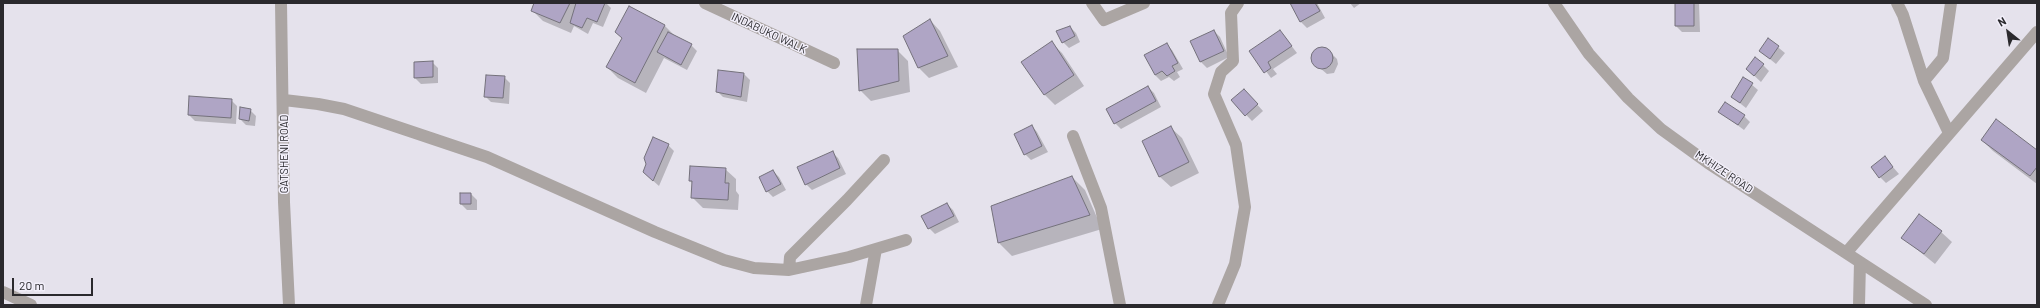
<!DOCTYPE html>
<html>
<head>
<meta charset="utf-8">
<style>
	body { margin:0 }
	#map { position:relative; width:2040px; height:308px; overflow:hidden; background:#e5e2ec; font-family:Barlow,sans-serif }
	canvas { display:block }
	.frame { position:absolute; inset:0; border:4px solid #2a292d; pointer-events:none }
	.north { position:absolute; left:1988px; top:12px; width:40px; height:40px; -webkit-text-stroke:3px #f2effa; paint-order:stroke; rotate:330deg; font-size:11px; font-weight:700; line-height:16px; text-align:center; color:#2a292d }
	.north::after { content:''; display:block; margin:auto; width:14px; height:18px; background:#2a292d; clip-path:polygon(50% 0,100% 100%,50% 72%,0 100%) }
	.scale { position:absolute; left:12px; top:278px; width:81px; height:18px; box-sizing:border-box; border:2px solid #2a292d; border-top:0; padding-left:5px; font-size:12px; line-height:14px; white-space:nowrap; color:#2a292d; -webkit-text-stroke:3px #f2effa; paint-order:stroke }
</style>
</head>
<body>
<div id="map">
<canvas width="2040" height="308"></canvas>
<div class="frame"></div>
<div class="north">N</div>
<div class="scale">20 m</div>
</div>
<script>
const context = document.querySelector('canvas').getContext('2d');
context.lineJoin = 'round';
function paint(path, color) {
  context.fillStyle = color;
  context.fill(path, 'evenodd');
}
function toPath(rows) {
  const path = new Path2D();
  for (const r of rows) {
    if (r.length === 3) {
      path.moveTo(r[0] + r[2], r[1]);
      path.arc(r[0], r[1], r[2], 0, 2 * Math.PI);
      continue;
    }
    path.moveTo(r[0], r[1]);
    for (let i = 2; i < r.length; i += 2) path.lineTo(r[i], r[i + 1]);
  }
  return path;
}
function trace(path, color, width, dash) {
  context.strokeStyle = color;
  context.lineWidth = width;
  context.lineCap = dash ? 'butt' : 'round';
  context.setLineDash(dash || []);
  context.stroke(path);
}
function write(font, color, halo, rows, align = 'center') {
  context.font = font + ' Barlow,sans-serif';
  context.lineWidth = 3;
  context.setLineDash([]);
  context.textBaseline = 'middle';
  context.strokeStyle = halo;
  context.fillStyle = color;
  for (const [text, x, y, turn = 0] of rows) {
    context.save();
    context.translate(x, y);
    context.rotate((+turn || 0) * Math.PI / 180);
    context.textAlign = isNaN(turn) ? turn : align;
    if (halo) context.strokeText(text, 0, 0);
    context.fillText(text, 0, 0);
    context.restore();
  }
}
paint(toPath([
	[535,3,606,3,611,8,603,27,593,23,588,34,574,26,571,33,543,21,532,10],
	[1291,3,1317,3,1325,18,1307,28,1301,22],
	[1350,3,1361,3,1354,8],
	[1676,3,1699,3,1700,32,1682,32,1676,26],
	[629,7,665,26,676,37,691,45,697,51,687,70,664,58,646,93,618,78,607,67,623,38],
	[930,20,940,31,958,67,929,78,918,67],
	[1070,27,1076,33,1080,42,1069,48,1063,42],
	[1214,31,1220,37,1229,57,1207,68,1201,62,1192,42],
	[1280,31,1297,53,1273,69,1277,74,1271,78,1251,51],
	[1768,39,1785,53,1776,64,1760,51],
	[1052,43,1062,53,1084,86,1055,105,1044,94],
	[1166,44,1172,50,1183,69,1177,72,1180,77,1174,81,1169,77,1161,81,1155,75],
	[1321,48,1330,52,1337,59,1338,64,1334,73,1327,74,1313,62,1312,56,1315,50],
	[897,50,908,61,910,92,871,101,860,90],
	[432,62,438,68,438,83,421,84,415,78],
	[1763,65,1769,71,1761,82,1747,69],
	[744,74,750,80,747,102,723,97,717,91],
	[504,77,510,83,509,104,491,102,485,96],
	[1744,78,1758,90,1746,108,1732,97],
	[1148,87,1154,93,1161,107,1121,129,1115,123],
	[1244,90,1263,111,1252,121,1232,100],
	[231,100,237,106,236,124,195,121,189,115],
	[250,110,256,116,255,126,246,125,240,119],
	[1720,112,1744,116,1750,122,1744,130],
	[1032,126,1037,132,1048,152,1031,160,1025,154],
	[1171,128,1182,138,1199,173,1171,187,1160,177],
	[1982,140,2037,151,2037,184,1993,151],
	[668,145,674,151,659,186,650,178],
	[832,152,838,158,846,174,812,190,806,184],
	[1885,158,1899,174,1886,183,1880,177],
	[725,169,736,179,736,191,739,195,738,210,703,208,692,197,693,184,690,181],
	[773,171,779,177,786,190,773,197,767,191],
	[1072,177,1085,190,1102,229,1012,256,999,243],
	[471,194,477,200,477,210,467,210,461,204],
	[947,204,953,210,959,222,935,234,929,228],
	[1941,232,1952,242,1935,264,1903,238]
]), '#0003');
const building = toPath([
	[534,3,570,3,560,23,531,11,534,3],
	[576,3,605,3,597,22,587,18,582,28,570,23,576,3],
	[1290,3,1315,3,1320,11,1300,22,1290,3],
	[1675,3,1694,3,1694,26,1675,26,1675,3],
	[629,6,665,25,635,83,606,67,622,38,615,32,629,6],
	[930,19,948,56,918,68,903,36,930,19],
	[1070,26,1075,36,1062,43,1056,31,1070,26],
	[1214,30,1224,51,1200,62,1190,41,1214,30],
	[1280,30,1292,46,1268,62,1271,68,1264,73,1249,51,1280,30],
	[668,32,692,44,681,65,657,52,668,32],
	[1768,38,1779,46,1770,59,1759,51,1768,38],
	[1052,41,1074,75,1044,95,1021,62,1052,41],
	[1167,43,1178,63,1172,66,1175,71,1167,76,1162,71,1155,75,1144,55,1167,43],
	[1322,58,11],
	[857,49,898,49,899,81,859,91,857,49],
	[1755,57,1764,64,1754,76,1746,69,1755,57],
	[433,61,433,77,414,78,414,62,433,61],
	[718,70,744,73,741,97,716,92,718,70],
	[486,75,505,76,503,98,484,97,486,75],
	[1743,77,1753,83,1740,103,1731,97,1743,77],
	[1148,86,1156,101,1114,124,1106,109,1148,86],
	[1244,89,1258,104,1245,116,1231,100,1244,89],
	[189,96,232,99,231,118,188,115,189,96],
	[1725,102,1745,115,1738,125,1718,112,1725,102],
	[240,107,251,109,249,121,239,119,240,107],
	[1996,119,2037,150,2037,167,2030,176,1981,140,1996,119],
	[1032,125,1042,146,1024,155,1014,134,1032,125],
	[1171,126,1189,162,1159,177,1142,141,1171,126],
	[653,137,669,144,653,181,643,172,646,164,644,158,653,137],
	[833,151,840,168,805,185,797,167,833,151],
	[1885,156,1893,167,1879,178,1871,167,1885,156],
	[690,166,726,168,725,183,729,183,728,200,691,198,692,181,689,181,690,166],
	[773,170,781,184,766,192,759,177,773,170],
	[1072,176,1090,215,998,243,991,206,1072,176],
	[460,193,471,193,471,204,460,204,460,193],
	[947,203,954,216,928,229,921,216,947,203],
	[1919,214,1942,231,1924,254,1901,238,1919,214]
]);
paint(building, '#afa5c5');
trace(building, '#74717b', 1);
trace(toPath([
	[281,3,284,202,289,305],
	[705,3,834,63],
	[1092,3,1104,20,1144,3],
	[1554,3,1589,54,1628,98,1661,129,1708,163,1926,305],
	[1897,3,1903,15,1924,81],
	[284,100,318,104,344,109,487,157,655,232,724,260,754,268,789,270,849,257,906,240],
	[1949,133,1924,81,1943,58,1951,3],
	[1073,136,1101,208,1120,305],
	[1846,253,2037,32],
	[789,270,790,257,847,200,884,160],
	[3,292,31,305],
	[866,305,876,249],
	[1218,305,1235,264,1245,207,1236,145,1214,94,1221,72,1233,61,1231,13,1238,3],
	[1859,305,1860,262]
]), '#aba5a3', 12);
write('11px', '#2a292d', '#f2effa', [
	["INDABUKO WALK",769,33,25],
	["GATSHENI ROAD",284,154,-90],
	["MKHIZE ROAD",1724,172,34]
]);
</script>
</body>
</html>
